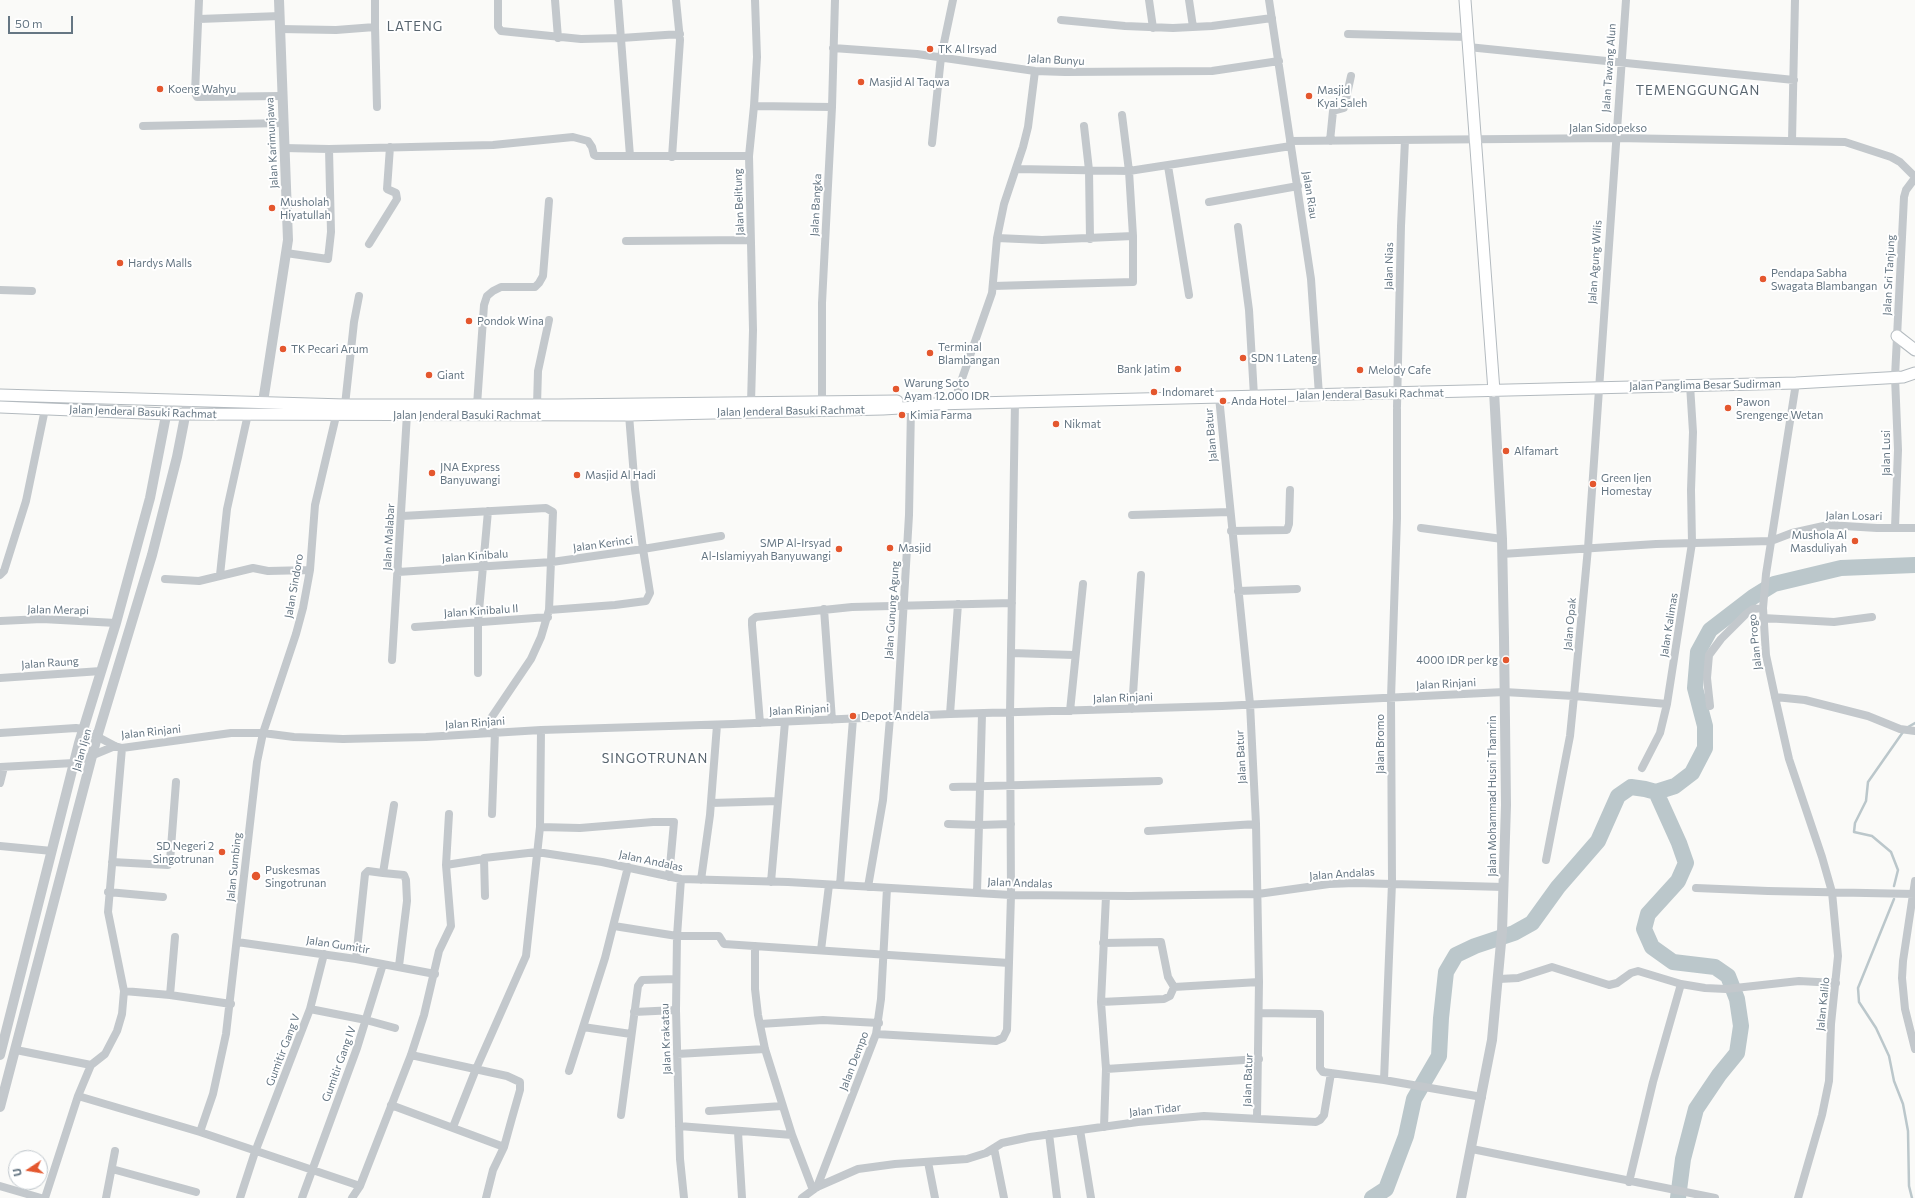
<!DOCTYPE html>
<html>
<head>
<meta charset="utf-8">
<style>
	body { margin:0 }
	#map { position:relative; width:1915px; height:1198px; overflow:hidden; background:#fafaf8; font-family:Commissioner,sans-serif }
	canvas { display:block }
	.north { position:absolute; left:8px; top:1150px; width:40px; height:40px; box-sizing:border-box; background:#fff; border:1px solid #c1c8cd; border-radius:50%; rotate:258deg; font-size:11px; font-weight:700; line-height:16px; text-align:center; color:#657683 }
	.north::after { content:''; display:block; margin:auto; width:14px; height:18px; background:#e4572e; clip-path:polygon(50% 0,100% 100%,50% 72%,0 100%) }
	.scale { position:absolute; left:8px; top:16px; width:65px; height:18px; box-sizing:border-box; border:2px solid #657683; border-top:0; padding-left:5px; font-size:12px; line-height:14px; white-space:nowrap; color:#657683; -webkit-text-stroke:3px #fff; paint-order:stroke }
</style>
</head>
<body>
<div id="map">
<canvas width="1915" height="1198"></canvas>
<div class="north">U</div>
<div class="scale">50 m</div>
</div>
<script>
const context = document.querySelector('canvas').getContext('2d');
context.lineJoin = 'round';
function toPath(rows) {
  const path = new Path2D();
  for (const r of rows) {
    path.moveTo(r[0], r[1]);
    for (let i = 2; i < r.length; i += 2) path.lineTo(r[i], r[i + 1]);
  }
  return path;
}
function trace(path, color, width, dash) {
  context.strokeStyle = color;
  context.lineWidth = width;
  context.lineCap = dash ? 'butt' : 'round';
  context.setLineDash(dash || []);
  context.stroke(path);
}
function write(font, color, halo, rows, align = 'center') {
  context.font = font + ' Commissioner,sans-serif';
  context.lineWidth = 4;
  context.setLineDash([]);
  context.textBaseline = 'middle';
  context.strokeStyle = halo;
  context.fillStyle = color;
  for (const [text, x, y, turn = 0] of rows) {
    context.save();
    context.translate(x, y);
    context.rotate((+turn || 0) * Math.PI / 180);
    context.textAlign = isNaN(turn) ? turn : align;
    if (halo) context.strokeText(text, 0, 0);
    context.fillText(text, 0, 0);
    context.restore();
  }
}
trace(toPath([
	[1908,727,1915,723],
	[1894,886,1898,870,1891,852,1872,836,1854,832,1855,823,1866,801,1868,782,1903,732],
	[1894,899,1858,988,1859,1002,1876,1028,1889,1056,1894,1081,1903,1104,1908,1131,1909,1186,1912,1198]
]), '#bbc7cb', 2.5);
trace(toPath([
	[1656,792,1679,843,1686,863,1678,881,1648,914,1644,929,1652,947,1673,962,1715,967,1728,976,1737,999,1741,1026,1737,1053,1719,1075,1696,1109,1683,1159,1678,1198],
	[1372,1198,1386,1189,1406,1136,1414,1099,1439,1056,1441,1018,1446,972,1456,955,1475,946,1514,933,1532,923,1558,887,1598,841,1618,796,1631,787,1645,789,1656,792,1675,786,1692,773,1705,748,1705,726,1695,688,1698,652,1710,630,1753,597,1774,584,1841,568,1915,565]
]), '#bbc7cb', 16);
const secondary = toPath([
	[1465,0,1494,391],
	[1897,336,1915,350],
	[0,395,345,405,558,405,897,401],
	[0,407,168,414,629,415,883,409,917,407,934,404,1796,383,1903,377,1915,373]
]);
trace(secondary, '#b3babf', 13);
trace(toPath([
	[199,0,195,93,197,97,281,96],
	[498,0,498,27,501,31,581,39,621,38,680,34],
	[555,0,558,38],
	[618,0,630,156],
	[1149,0,1153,28],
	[1189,0,1193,27],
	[1269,0,1311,279,1319,395],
	[199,19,280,16],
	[1061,20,1125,26,1173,28,1212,26,1272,18],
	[375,27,375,0],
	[280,29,336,30,375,27,377,107],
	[1348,34,1467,37],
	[1468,47,1794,80],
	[833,48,917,54,1035,71,1065,72,1212,71,1279,61],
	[754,106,832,107],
	[143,126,283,123],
	[1084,126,1089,170,1090,239],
	[1290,141,1615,138,1845,142,1891,157,1900,162,1915,177],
	[1330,141,1333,111,1344,108,1351,76],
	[1792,141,1795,0],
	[932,143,941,57,953,0],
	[284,148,329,149,493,145,573,137,588,141,592,147,594,155,596,156,749,156],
	[672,157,680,40,676,0],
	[1168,166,1189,295],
	[1016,169,1129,171,1291,146],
	[1209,202,1298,186],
	[1238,227,1249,310,1254,396],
	[997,238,1042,240,1133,236],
	[626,241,751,240],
	[369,244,397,199,396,193,387,189,390,147],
	[286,253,328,259,331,232,329,149],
	[993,286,1133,282,1133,236,1129,171,1122,115],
	[0,290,32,291],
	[1796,383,1766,574,1763,608,1766,655,1775,697,1789,759,1822,857,1832,892,1838,956,1831,1024,1829,1081,1822,1115,1798,1198],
	[1219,397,1250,704,1256,824,1259,982,1257,1118],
	[751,403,753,330,749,156,754,106,757,57,755,0],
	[955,403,958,390,992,293,997,238,1004,204,1023,147,1028,127,1035,71],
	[345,405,354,322,359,296],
	[477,405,484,305,487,296,493,291,501,287,535,287,539,283,543,276,549,201],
	[537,405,538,371,549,320],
	[822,406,822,303,832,107,835,0],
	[1397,407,1401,226,1405,140],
	[1132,515,1229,512],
	[402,516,546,508,553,512,549,610,541,637,531,659,481,733],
	[1421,528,1502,539],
	[1895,528,1898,450,1895,377,1904,197,1906,190,1915,178],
	[1231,531,1287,530,1289,524,1290,490],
	[1502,554,1656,544,1771,541,1792,533,1828,525,1877,528,1915,528],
	[398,572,552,562,643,549,635,489,629,415],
	[0,575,4,571,26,501,45,409],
	[220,575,227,509,248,414],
	[165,579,199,581,253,568,268,571,310,570],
	[1238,591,1297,589],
	[824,609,832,720],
	[549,610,615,605,646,601,650,593,643,549,721,536],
	[1763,618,1834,622,1872,617],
	[0,621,42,619,116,623],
	[415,627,548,617],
	[1011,653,1074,655],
	[392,660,407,414],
	[478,673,478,622,488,511],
	[0,678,101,671],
	[1775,697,1805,700,1868,716,1900,729,1915,731],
	[1710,706,1707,678,1709,655,1721,639,1746,614,1753,609,1763,608],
	[1132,709,1141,575],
	[1070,711,1083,584],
	[950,714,958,604],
	[897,717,909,515,911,407],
	[760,723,752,625,752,620,756,617,852,607,1012,603],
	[0,733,76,728,83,729,115,746,122,748,231,733,263,733,294,737,343,739,426,737,541,730,733,724,950,714,1222,706,1504,692,1574,696,1667,704,1692,543,1691,490,1693,432,1690,385],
	[0,767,74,763,115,746],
	[1642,768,1660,733,1667,704],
	[0,783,4,767],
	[953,787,1159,781],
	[711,803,778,801],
	[492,814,495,732],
	[948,824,979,825,982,714],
	[540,827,580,828,653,822,674,822,669,877],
	[1148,831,1256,824],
	[0,846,52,851],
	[1546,860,1570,736,1574,696,1588,548,1626,0],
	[112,862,168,865,170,861,176,782],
	[446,865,484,859],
	[383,873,404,875,406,880,407,901,399,966],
	[681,879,677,936,676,1010,680,1159,684,1198],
	[701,880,710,815,717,725],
	[1915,881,1903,961,1902,978,1905,1009,1915,1049],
	[771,882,785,722],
	[840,885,853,719],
	[868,887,883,800,890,718],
	[1696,888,1768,891,1915,894],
	[108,892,163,897],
	[977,892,979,825,1011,824],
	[485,896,484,858,537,852,602,862,681,879,788,882,1011,895,1130,896,1258,894,1329,884,1355,883,1504,887],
	[614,926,677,936,719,936,724,944,1009,963],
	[237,942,356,959,435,974],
	[1103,943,1161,942,1168,977,1174,987],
	[755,946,755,989,758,1015,765,1049,792,1135],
	[821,950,829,885],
	[356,959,365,874,368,871,383,873,394,805],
	[1499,979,1518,978,1552,967,1609,985,1617,983,1631,973,1638,971,1681,984,1705,988,1726,989,1799,981,1836,983],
	[124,991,170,995,231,1004],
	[170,995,175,937],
	[1101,1002,1164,999,1170,996,1174,987,1259,982],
	[310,1009,366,1020,395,1028],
	[634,1012,676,1010],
	[1260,1013,1320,1014,1320,1068,1323,1072,1384,1080,1482,1097],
	[760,1024,823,1020,879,1023],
	[583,1027,631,1034],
	[876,1034,996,1041,1003,1038,1007,1030,1011,895,1010,713,1015,402],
	[16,1050,91,1065,105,1054,117,1031,122,1014,124,991,108,912,122,748],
	[677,1054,765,1049],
	[411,1055,507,1076,520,1082,520,1090,512,1118,504,1147,493,1170,486,1198],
	[1106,1069,1259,1059],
	[569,1071,605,958,628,867],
	[1384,1080,1392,883,1391,698,1397,518,1397,409],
	[78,1096,200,1132,360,1186],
	[391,1105,504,1147],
	[709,1111,782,1106],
	[621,1115,638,986,642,980,676,979],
	[679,1126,792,1135,813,1190],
	[453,1127,476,1069,526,956,540,827,541,730],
	[1104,1127,1106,1069,1101,1002,1106,896],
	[1080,1130,1091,1198],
	[200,1132,213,1094,226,1034,257,762,263,733,296,634,303,608,310,570,315,505,336,416],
	[738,1132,742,1198],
	[1049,1134,1057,1198],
	[994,1148,1004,1198],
	[1472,1149,1715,1198],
	[928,1162,935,1198],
	[112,1169,196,1192],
	[1629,1182,1653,1082,1681,984],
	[0,1186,41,1198],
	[817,1187,876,1034,881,999,887,888],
	[45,1198,78,1096,91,1065],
	[106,1198,115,1151],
	[240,1198,255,1152,310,1009,324,954],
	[302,1198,357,1048,383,964],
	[352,1198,360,1186,411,1055,424,1015,439,951,451,926,446,865,449,814],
	[802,1198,817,1187,858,1169,895,1164,967,1159,986,1153,1002,1143,1030,1137,1138,1122,1204,1116,1316,1122,1320,1120,1324,1115,1331,1073]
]), '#c3c8cc', 8);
trace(toPath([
	[263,402,288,240,279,0],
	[0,1055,79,743,116,623,150,498,169,400],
	[0,1107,97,737,152,555,177,457,188,401],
	[1461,1198,1492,1040,1502,932,1506,805,1504,638,1502,539,1494,391]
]), '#c3c8cc', 10);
trace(secondary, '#fff', 11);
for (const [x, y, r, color] of [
	[930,49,4,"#e4572e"],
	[861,82,4,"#e4572e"],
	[160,89,4,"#e4572e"],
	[1309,96,4,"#e4572e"],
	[272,208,4,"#e4572e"],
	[120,263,4,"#e4572e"],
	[1763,279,4,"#e4572e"],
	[469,321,4,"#e4572e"],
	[283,349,4,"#e4572e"],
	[930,353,4,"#e4572e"],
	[1243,358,4,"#e4572e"],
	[1178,369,4,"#e4572e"],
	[1360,370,4,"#e4572e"],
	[429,375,4,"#e4572e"],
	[896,389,4,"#e4572e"],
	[1154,392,4,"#e4572e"],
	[1223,401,4,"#e4572e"],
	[1728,408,4,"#e4572e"],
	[902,415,4,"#e4572e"],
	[1056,424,4,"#e4572e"],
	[1506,451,4,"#e4572e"],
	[432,473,4,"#e4572e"],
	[577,475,4,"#e4572e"],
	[1593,484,4,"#e4572e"],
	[1855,541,4,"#e4572e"],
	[890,548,4,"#e4572e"],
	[839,549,4,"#e4572e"],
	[1506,660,4,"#e4572e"],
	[853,716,4,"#e4572e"],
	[222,852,4,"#e4572e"],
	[256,876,5,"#e4572e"]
]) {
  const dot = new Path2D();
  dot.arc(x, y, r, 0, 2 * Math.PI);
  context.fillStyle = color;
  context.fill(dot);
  trace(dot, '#fff', 1.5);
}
write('11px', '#657683', '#fff', [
	["TK Al Irsyad",938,49],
	["Masjid Al Taqwa",869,82],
	["Koeng Wahyu",168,89],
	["Masjid",1317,90],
	["Kyai Saleh",1317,103],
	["Musholah",280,202],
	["Hiyatullah",280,215],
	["Hardys Malls",128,263],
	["Pendapa Sabha",1771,273],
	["Swagata Blambangan",1771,286],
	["Pondok Wina",477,321],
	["Terminal",938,347],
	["Blambangan",938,360],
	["TK Pecari Arum",291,349],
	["SDN 1 Lateng",1251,358],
	["Bank Jatim",1170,369,"right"],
	["Melody Cafe",1368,370],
	["Giant",437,375],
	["Warung Soto",904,383],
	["Ayam 12.000 IDR",904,396],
	["Indomaret",1162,392],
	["Anda Hotel",1231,401],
	["Pawon",1736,402],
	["Srengenge Wetan",1736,415],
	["Kimia Farma",910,415],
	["Nikmat",1064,424],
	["Alfamart",1514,451],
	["JNA Express",440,467],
	["Banyuwangi",440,480],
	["Masjid Al Hadi",585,475],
	["Green Ijen",1601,478],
	["Homestay",1601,491],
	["Mushola Al",1847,535,"right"],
	["Masduliyah",1847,548,"right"],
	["SMP Al-Irsyad",831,543,"right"],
	["Al-Islamiyyah Banyuwangi",831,556,"right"],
	["Masjid",898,548],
	["4000 IDR per kg",1498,660,"right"],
	["Depot Andela",861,716],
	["SD Negeri 2",214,846,"right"],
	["Singotrunan",214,859,"right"],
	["Puskesmas",265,870],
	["Singotrunan",265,883]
], 'left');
write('11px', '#657683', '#fff', [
	["Jalan Bunyu",1056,60,3],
	["Jalan Tawang Alun",1609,68,-86],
	["Jalan Sidopekso",1608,128],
	["Jalan Karimunjawa",272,143,-93],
	["Jalan Riau",1310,195,81],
	["Jalan Belitung",739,202,-92],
	["Jalan Bangka",816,205,-87],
	["Jalan Agung Wilis",1595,262,-86],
	["Jalan Nias",1389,266,-89],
	["Jalan Sri Tanjung",1889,275,-87],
	["Jalan Panglima Besar Sudirman",1705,385,-1],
	["Jalan Jenderal Basuki Rachmat",1370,394,-1],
	["Jalan Jenderal Basuki Rachmat",791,411,-1],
	["Jalan Jenderal Basuki Rachmat",143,412,2],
	["Jalan Jenderal Basuki Rachmat",467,415],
	["Jalan Batur",1211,435,-95],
	["Jalan Lusi",1886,453,-90],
	["Jalan Losari",1854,516,1],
	["Jalan Malabar",389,537,-87],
	["Jalan Kerinci",603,544,-8],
	["Jalan Kinibalu",475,556,-4],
	["Jalan Sindoro",294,586,-80],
	["Jalan Merapi",58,610,1],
	["Jalan Gunung Agung",892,610,-86],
	["Jalan Kinibalu II",481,611,-4],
	["Jalan Opak",1570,624,-85],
	["Jalan Kalimas",1669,625,-81],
	["Jalan Progo",1755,642,-96],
	["Jalan Raung",50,663,-4],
	["Jalan Rinjani",1446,684,-3],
	["Jalan Rinjani",1123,698,-2],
	["Jalan Rinjani",799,710,-3],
	["Jalan Rinjani",475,723,-4],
	["Jalan Rinjani",151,732,-6],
	["Jalan Bromo",1380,744,-90],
	["Jalan Ijen",82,750,-74],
	["Jalan Batur",1241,757,-93],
	["Jalan Mohammad Husni Thamrin",1492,796,-90],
	["Jalan Andalas",651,861,12],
	["Jalan Sumbing",234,867,-84],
	["Jalan Andalas",1342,874,-4],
	["Jalan Andalas",1020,883,2],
	["Jalan Gumitir",338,945,9],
	["Jalan Kalilo",1823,1004,-84],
	["Jalan Krakatau",666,1039,-92],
	["Gumitir Gang V",283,1050,-69],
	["Jalan Dempo",854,1061,-69],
	["Gumitir Gang IV",339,1064,-70],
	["Jalan Batur",1248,1080,-88],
	["Jalan Tidar",1155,1110,-6]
]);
context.letterSpacing = '1px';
write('13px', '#57646e', '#fff', [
	["LATENG",415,27],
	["TEMENGGUNGAN",1698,91],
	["SINGOTRUNAN",655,759]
]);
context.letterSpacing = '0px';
</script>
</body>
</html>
